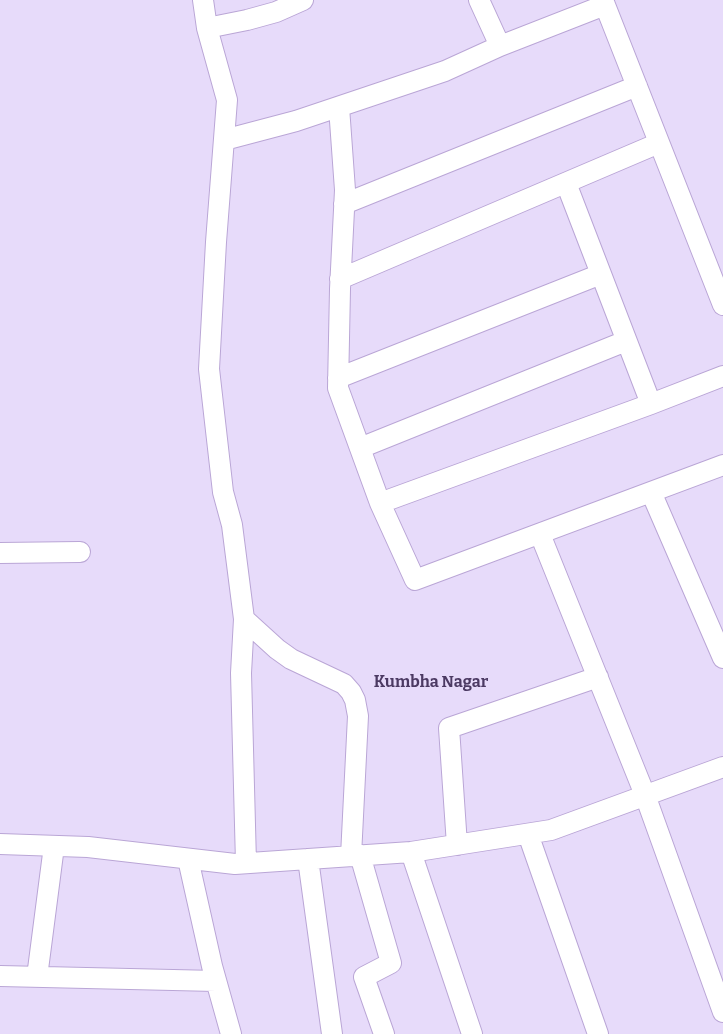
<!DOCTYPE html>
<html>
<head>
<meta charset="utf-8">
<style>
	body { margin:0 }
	canvas { display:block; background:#e7dbfa }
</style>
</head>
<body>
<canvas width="723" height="1034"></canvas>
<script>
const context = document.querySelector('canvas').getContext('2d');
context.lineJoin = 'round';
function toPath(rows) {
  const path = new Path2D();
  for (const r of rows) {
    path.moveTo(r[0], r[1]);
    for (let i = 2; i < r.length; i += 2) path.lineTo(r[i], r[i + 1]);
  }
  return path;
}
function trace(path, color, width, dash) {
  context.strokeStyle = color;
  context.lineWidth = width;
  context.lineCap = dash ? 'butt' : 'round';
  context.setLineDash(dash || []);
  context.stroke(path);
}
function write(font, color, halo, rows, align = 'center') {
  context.font = font + ' Bitter,serif';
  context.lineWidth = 3;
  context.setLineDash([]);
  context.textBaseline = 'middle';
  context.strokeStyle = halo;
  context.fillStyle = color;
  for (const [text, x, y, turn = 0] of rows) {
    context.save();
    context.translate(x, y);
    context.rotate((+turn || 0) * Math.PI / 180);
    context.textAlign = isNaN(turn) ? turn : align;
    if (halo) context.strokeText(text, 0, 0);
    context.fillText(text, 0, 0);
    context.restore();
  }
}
const minor = toPath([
	[203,0,207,28,227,100,216,242,209,369,223,492,232,525,244,619,241,673,246,863],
	[479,0,500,46],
	[603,0,723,305],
	[207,28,247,20,276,12,303,0],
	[339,107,345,190,340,289,338,388,380,503,415,580,723,465],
	[224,140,296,121,445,71,500,46,605,5],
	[566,183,651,404],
	[344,204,637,86],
	[340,279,659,143],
	[338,378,601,274],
	[360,448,626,341],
	[651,492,723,658],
	[380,503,651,404,723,376],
	[540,534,645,795,723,1012],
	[0,553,80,552],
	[244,619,277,649,291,659,344,684,351,692,355,700,358,716,351,856],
	[528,834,598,1034],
	[0,844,88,847,235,864,411,852,551,830,723,767],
	[457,845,449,728,598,677],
	[411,852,472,1034],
	[360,855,391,963,364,977,384,1034],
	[188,859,212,966,231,1034],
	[308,859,332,1034],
	[0,976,216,981],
	[37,977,54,846]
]);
trace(minor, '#baa6d6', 22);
trace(minor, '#fff', 20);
write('bold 16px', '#4c3a63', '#e7dbfa', [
	["Kumbha Nagar",431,683]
]);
</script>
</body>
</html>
